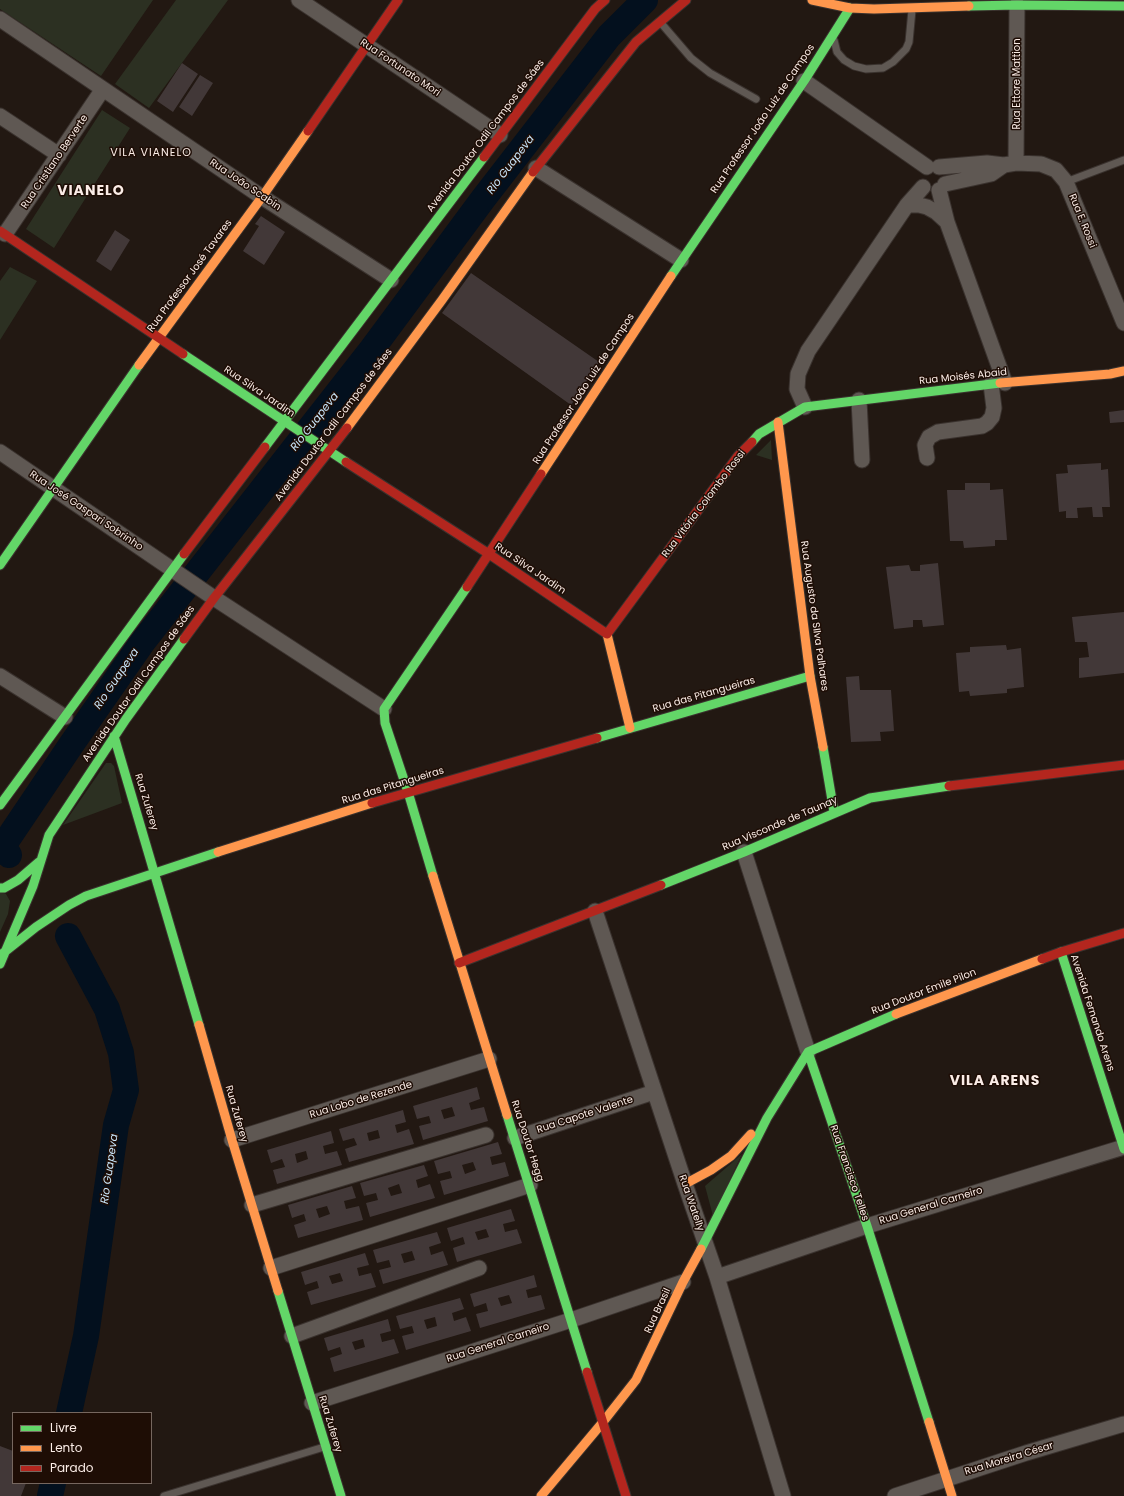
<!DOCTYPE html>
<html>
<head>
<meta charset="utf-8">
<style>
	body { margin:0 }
	#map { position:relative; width:1124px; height:1496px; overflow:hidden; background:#221812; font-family:Poppins,sans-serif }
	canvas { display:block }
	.legend { position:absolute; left:12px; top:1412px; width:140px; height:72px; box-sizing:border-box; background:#1e0d05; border:1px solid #76675f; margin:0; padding:5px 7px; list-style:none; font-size:12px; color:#fbede7 }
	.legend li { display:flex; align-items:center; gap:8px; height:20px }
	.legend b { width:20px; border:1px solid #76675f }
</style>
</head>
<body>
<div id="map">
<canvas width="1124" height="1496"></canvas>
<ul class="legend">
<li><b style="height:5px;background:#63d668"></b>Livre</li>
<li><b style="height:5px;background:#ff974d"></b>Lento</li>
<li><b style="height:5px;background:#b3261e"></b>Parado</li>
</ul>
</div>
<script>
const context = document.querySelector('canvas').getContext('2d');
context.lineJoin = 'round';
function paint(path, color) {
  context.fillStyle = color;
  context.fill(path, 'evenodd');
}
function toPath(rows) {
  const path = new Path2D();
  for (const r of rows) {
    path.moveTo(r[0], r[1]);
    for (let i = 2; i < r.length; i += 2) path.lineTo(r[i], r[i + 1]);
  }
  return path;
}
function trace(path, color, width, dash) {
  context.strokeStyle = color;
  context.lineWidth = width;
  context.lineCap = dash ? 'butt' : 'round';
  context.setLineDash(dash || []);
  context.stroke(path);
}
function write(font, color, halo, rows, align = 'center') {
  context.font = font + ' Poppins,sans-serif';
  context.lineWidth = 3;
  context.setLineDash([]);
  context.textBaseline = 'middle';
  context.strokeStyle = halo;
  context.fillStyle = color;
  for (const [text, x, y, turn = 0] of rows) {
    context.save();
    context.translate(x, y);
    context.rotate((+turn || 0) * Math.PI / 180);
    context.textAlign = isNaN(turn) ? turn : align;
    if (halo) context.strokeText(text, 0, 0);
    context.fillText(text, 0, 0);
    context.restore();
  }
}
paint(toPath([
	[0,0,153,0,101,76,0,9],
	[176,0,228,0,149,108,115,84],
	[102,110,130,128,54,248,26,229],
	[10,267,37,281,0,340,0,281],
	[771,440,772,460,756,455],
	[106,763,111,763,114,766,122,803,63,825],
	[0,893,6,894,10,901,8,914,0,932],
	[742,1154,713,1216,705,1186]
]), '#2c3022');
trace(toPath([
	[9,855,3,846,71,745,142,643,372,349,483,199,609,36,645,0],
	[68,936,107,1009,121,1053,126,1090,116,1125,86,1336,69,1413],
	[50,1496,53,1483]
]), '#03101e', 26);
paint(toPath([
	[182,63,198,74,173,112,157,101],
	[200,75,213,83,192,116,179,107],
	[261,216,285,232,264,265,243,251,259,226,255,224],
	[115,230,130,240,111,271,96,261],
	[471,273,599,362,571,405,442,313],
	[1124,410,1124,422,1110,423,1109,412],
	[1101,463,1101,470,1108,469,1110,507,1102,507,1103,517,1093,517,1092,507,1077,508,1078,518,1066,518,1066,511,1059,512,1056,474,1068,473,1067,465],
	[965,483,990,483,990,490,1003,489,1007,540,995,540,995,546,964,548,963,541,950,541,947,490,965,490],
	[938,563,944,625,923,627,922,620,913,620,913,627,894,629,886,567,909,565,911,571,920,571,920,565],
	[1124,612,1124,673,1079,678,1079,658,1089,657,1087,642,1075,642,1072,617],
	[1006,645,1007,650,1021,648,1024,687,1007,689,1007,693,970,696,969,691,959,692,956,653,970,652,970,647],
	[859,676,860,690,891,690,894,731,880,732,881,741,851,742,846,677],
	[477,1087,480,1099,469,1103,471,1110,484,1107,488,1121,423,1140,419,1126,431,1123,429,1116,417,1119,413,1106],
	[452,1107,455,1116,444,1119,441,1110],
	[403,1110,406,1122,395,1125,397,1133,409,1129,414,1144,349,1162,345,1149,357,1145,354,1138,343,1141,339,1129],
	[378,1130,380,1138,369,1141,367,1133],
	[331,1131,334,1143,323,1146,325,1154,337,1151,342,1165,277,1184,273,1170,285,1167,282,1159,271,1163,267,1150],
	[306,1151,308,1159,297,1163,295,1154],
	[498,1142,502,1154,490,1157,492,1165,505,1162,509,1176,444,1195,440,1181,452,1178,450,1171,438,1174,434,1161],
	[473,1162,476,1170,465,1174,462,1165],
	[424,1165,428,1176,416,1180,418,1188,430,1184,435,1198,370,1217,366,1203,378,1200,376,1193,364,1196,360,1183],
	[399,1184,402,1193,391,1196,388,1188],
	[352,1186,356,1198,344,1201,346,1209,359,1206,363,1220,298,1238,294,1225,306,1221,304,1214,292,1218,288,1205],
	[327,1206,330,1214,319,1218,316,1209],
	[511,1209,515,1221,503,1224,505,1232,517,1229,522,1243,457,1262,453,1248,465,1244,463,1237,451,1241,447,1228],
	[486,1229,489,1237,478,1240,475,1232],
	[437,1232,441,1243,429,1247,431,1255,443,1251,448,1265,383,1284,379,1270,391,1267,389,1260,377,1263,373,1250],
	[412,1251,415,1260,404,1263,401,1254],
	[365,1253,369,1265,357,1268,359,1276,371,1273,376,1287,311,1305,307,1292,319,1288,317,1281,305,1285,301,1272],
	[340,1273,343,1281,332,1284,329,1276],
	[534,1275,537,1287,526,1290,528,1298,541,1295,545,1309,480,1328,476,1314,488,1311,486,1303,474,1307,470,1294],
	[509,1295,512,1303,501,1306,498,1298],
	[460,1298,464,1309,452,1313,454,1321,466,1317,471,1331,406,1350,402,1336,414,1333,412,1326,400,1329,396,1316],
	[435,1317,437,1326,427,1329,424,1320],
	[388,1319,391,1331,380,1334,382,1342,394,1339,399,1353,334,1372,330,1358,342,1354,340,1347,328,1351,324,1338],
	[363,1339,365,1347,355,1350,352,1342],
	[0,1446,13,1451,13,1483,26,1483,21,1496,0,1496]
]), '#423838');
const lane = toPath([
	[661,23,691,58,710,73,756,99],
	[834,40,837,52,844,60,854,66,866,69,883,68,893,62,906,49,909,42,912,10],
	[1066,182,1124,160],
	[164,1496,324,1447]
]);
const street = toPath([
	[299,0,500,135],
	[0,19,262,197,391,280],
	[804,81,927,167],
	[0,116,59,155],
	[1016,163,1017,5],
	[939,167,987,163,1004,165,1016,163,1041,164,1056,170,1066,182,1124,323],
	[536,168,681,260],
	[945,184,991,174,1004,165],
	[939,190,947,222,1005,383],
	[907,205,919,205,927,207,936,212,947,222],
	[5,234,103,89],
	[859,400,862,460],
	[805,407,797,389,798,374,808,351,907,205,923,187],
	[0,452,214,598,384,709],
	[927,458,925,445,929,437,938,432,982,426,987,423,992,417,994,408,991,384],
	[0,676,65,717],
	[744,852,808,1052],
	[595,911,685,1184,717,1277,783,1496],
	[515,1138,654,1092],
	[232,1140,489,1059],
	[252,1205,486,1135],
	[271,1268,530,1185],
	[717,1277,867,1226,1124,1147],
	[292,1336,479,1268],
	[312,1403,571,1320,683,1282],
	[895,1496,1026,1453,1124,1424]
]);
const fast = toPath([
	[969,6,1017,5,1124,6],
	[671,276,804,81,850,8],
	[183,354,346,462],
	[752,442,759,434,805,407,1000,383],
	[265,447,484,157],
	[0,565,139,365],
	[114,736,199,1025],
	[597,738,810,676],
	[823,747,834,812],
	[0,805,184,554],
	[433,876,408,792,385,723,384,709,467,587],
	[661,885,744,852,870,798,949,786],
	[0,888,4,888,18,880,39,862],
	[1061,952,1124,1149],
	[2,954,36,927,69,905,86,896,218,852],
	[0,964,33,886,49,835,126,719,184,639],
	[808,1052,867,1226,929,1422],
	[507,1115,587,1372],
	[701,1249,767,1118,808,1052,896,1014],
	[278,1291,341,1496]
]);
const slow = toPath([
	[812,0,850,8,874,9,969,6],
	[139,365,262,197,308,131],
	[1000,383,1110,374,1124,371],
	[778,422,810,676,823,747],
	[347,428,442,300,533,172],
	[541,474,671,276],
	[607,634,630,728],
	[218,852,372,803],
	[433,876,507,1115],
	[896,1014,1042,959],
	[199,1025,232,1140,278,1291],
	[685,1184,711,1170,731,1156,751,1134],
	[929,1422,952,1496],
	[541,1496,603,1422,636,1380,683,1282,701,1249]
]);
const jam = toPath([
	[308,131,398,0],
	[484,157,595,9,605,0],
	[533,172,636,42,686,0],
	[0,231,183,354],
	[346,462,489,554,607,634],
	[184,554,265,447],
	[467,587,541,474],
	[607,634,738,456,752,442],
	[184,639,214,598,347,428],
	[949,786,1124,765],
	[372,803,597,738],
	[1042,959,1061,952,1124,933],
	[459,963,661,885],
	[587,1372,626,1496]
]);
trace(lane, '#3a322e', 9);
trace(street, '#3a322e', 17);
trace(fast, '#3a322e', 11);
trace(slow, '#3a322e', 11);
trace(jam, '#3a322e', 11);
trace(lane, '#5f5853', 7);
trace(street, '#5f5853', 15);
trace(fast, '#63d668', 9);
trace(slow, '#ff974d', 9);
trace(jam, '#b3261e', 9);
write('10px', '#fbede7', '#1e0d05', [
	["Rua Fortunato Mori",400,68,34],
	["Rua Ettore Mattion",1017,84,-90],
	["Rua Professor João Luiz de Campos",763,119,-56],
	["Avenida Doutor Odil Campos de Sáes",486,136,-53],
	["Rua Cristiano Berverte",55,162,-56],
	["Rua João Scabin",245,185,34],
	["Rua E. Rossi",1082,221,68],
	["Rua Professor José Tavares",190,276,-54],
	["Rua Moisés Abaid",963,377,-6],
	["Rua Professor João Luiz de Campos",584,389,-57],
	["Rua Silva Jardim",259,392,34],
	["Avenida Doutor Odil Campos de Sáes",334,425,-53],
	["Rua Vitória Colombo Rossi",704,504,-53],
	["Rua José Gaspari Sobrinho",86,511,34],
	["Rua Silva Jardim",530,569,34],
	["Rua Augusto da SIlva Palhares",814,616,82],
	["Avenida Doutor Odil Campos de Sáes",139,684,-55],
	["Rua das Pitangueiras",704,695,-16],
	["Rua das Pitangueiras",393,786,-17],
	["Rua Zuferey",146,802,73],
	["Rua Visconde de Taunay",780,824,-23],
	["Rua Doutor Emile Pilon",924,992,-21],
	["Avenida Fernando Arens",1092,1013,72],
	["Rua Lobo de Rezende",361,1100,-17],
	["Rua Zuferey",236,1114,74],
	["Rua Capote Valente",585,1115,-18],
	["Rua Doutor Hegg",527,1141,72],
	["Rua Francisco Telles",849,1173,71],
	["Rua Watelly",691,1203,71],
	["Rua General Carneiro",931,1206,-17],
	["Rua Brasil",658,1311,-65],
	["Rua General Carneiro",498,1343,-18],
	["Rua Zuferey",330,1424,73],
	["Rua Moreira César",1009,1459,-17]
]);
context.letterSpacing = '1px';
write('11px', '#fbede7', '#1e0d05', [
	["VILA VIANELO",151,153]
]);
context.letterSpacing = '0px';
write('italic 11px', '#c9e8fe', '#1e0d05', [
	["Rio Guapeva",511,165,-53],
	["Rio Guapeva",315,422,-52],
	["Rio Guapeva",117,679,-56],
	["Rio Guapeva",110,1169,-82]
]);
context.letterSpacing = '1px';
write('bold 14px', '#fbede7', '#1e0d05', [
	["VIANELO",91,191],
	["VILA ARENS",995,1081]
]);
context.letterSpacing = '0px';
</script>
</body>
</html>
